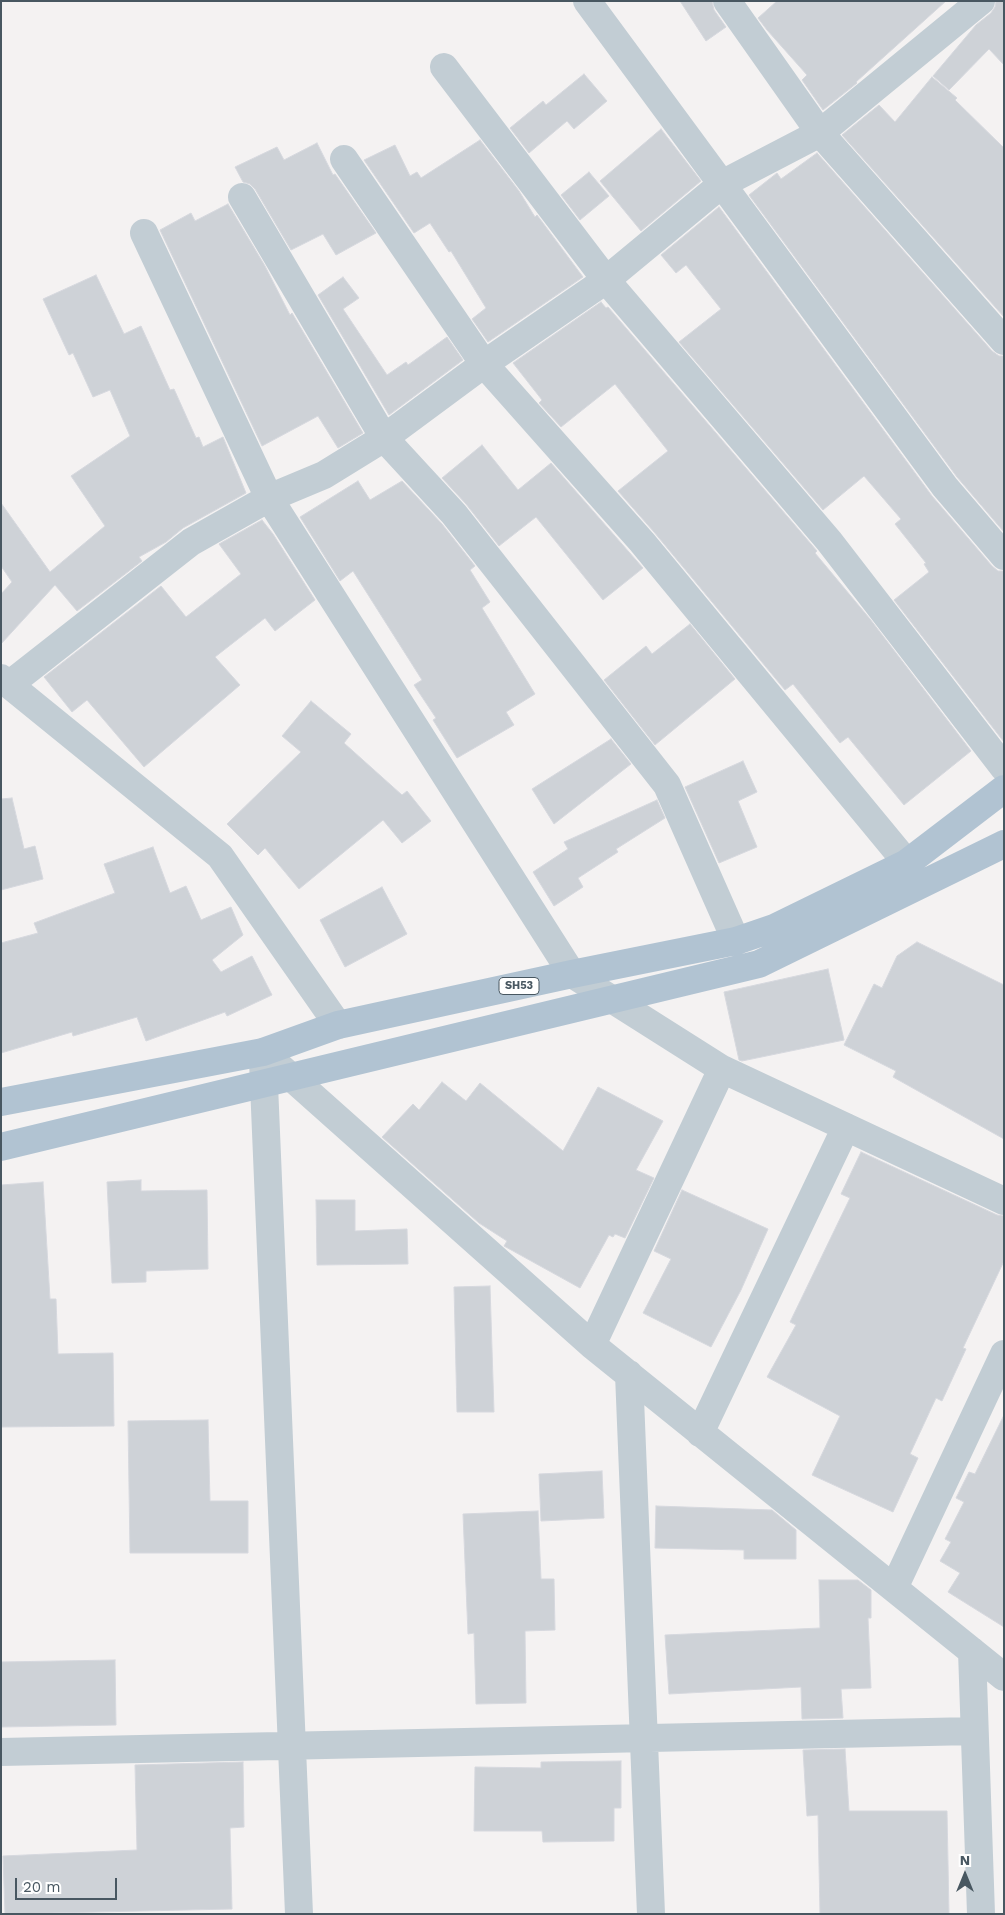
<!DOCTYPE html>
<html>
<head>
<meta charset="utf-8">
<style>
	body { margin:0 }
	#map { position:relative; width:1005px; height:1915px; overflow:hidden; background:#f4f2f2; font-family:"Work Sans",sans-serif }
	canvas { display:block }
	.frame { position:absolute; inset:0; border:2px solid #485761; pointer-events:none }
	.north { position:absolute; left:940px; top:1850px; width:50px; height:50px; -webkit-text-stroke:4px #fff; paint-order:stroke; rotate:0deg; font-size:14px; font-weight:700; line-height:20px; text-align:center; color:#485761 }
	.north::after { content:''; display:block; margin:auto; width:18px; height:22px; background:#485761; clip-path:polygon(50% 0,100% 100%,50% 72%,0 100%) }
	.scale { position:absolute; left:15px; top:1878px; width:102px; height:22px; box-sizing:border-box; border:2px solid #485761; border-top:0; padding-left:6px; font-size:15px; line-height:18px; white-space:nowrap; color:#485761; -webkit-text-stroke:4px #fff; paint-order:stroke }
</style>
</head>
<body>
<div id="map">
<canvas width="1005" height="1915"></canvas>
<div class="frame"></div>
<div class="north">N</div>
<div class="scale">20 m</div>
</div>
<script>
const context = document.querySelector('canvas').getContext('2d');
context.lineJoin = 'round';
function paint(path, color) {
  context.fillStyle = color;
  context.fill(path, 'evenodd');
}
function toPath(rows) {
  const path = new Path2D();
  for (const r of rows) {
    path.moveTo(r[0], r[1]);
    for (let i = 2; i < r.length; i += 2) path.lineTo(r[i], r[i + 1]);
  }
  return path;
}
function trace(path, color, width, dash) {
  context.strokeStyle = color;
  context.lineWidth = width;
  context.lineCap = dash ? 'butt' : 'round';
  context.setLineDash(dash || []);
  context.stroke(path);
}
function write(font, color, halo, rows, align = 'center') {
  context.font = font + ' "Work Sans",sans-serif';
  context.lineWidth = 4.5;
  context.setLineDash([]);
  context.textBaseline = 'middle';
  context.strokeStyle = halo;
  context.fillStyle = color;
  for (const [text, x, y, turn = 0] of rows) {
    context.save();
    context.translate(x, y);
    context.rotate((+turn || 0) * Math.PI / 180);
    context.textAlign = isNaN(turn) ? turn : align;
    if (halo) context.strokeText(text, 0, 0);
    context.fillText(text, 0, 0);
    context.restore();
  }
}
const building = toPath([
	[680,1,712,1,714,10,726,27,706,41,680,1],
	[777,1,946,1,856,82,857,83,823,110,802,80,807,75,767,30,758,18,777,1],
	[996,1,1004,1,1004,65,989,49,949,90,933,76,976,25,991,13,995,7,996,1],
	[584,74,607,101,574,129,567,121,529,153,510,128,543,101,546,105,584,74],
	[932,77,957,98,955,100,1004,148,1004,317,842,135,879,105,895,122,932,77],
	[661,129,701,181,641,231,600,181,661,129],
	[480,140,519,191,535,217,537,215,583,277,488,342,472,319,486,308,451,251,449,252,430,223,414,233,364,160,395,145,410,176,417,172,421,178,480,140],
	[317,143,333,175,335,174,376,233,336,255,323,234,291,250,255,189,250,184,243,182,235,167,277,147,284,160,317,143],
	[817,153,992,351,999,356,1004,356,1004,532,957,477,749,195,777,173,781,179,817,153],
	[589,172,609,196,580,220,561,195,589,172],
	[228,204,265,266,290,315,292,313,363,433,338,448,318,416,262,446,160,230,191,213,195,221,228,204],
	[719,207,932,496,992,566,998,571,1004,571,1004,742,894,600,929,572,924,564,926,563,895,524,901,519,864,476,823,510,679,342,721,309,686,265,676,273,661,255,719,207],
	[96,275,124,334,141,326,170,390,174,389,196,438,199,437,203,447,223,437,246,493,183,528,166,542,139,557,142,561,77,611,55,585,1,644,1,594,12,582,1,566,1,503,50,572,105,526,71,476,130,436,110,390,93,397,73,353,69,355,43,299,96,275],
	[343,277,359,298,343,309,387,375,406,362,408,365,447,337,463,360,389,415,318,295,343,277],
	[601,302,606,308,608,307,817,551,815,553,870,619,971,751,904,805,848,737,840,743,793,684,785,690,654,532,618,491,668,451,615,384,561,427,539,403,542,400,513,363,601,302],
	[482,445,518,490,551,463,643,568,603,600,536,517,499,546,466,504,442,478,482,445],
	[358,481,370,500,402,481,442,524,475,566,470,570,490,602,482,608,535,694,506,712,514,725,457,758,433,720,436,718,414,685,422,680,353,571,340,581,300,517,358,481],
	[262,520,273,534,315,600,275,631,265,618,215,657,240,685,144,767,87,700,72,712,44,677,161,586,186,617,241,574,219,544,262,520],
	[690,624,735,679,655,745,604,680,646,646,652,654,690,624],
	[311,701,351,734,344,743,402,795,407,791,431,821,402,843,383,820,299,889,265,848,258,855,227,824,301,752,282,736,311,701],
	[611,739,631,764,554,824,532,789,611,739],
	[743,761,757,792,738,801,757,847,719,863,685,787,743,761],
	[12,798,24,849,35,846,43,879,1,890,1,799,12,798],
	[657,800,665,818,616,849,618,852,578,878,583,887,554,906,533,872,568,849,564,842,657,800],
	[153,847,170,893,186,886,201,920,231,907,243,935,212,960,221,972,252,956,272,995,227,1016,225,1012,146,1041,137,1017,73,1036,72,1032,1,1053,1,943,38,933,34,923,115,893,104,864,153,847],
	[382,887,407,934,345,967,320,920,382,887],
	[917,942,1004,985,1004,1139,893,1077,896,1071,844,1045,874,984,882,988,897,956,917,942],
	[828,969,844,1040,742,1061,739,1060,724,992,828,969],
	[442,1082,466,1101,480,1083,563,1151,598,1087,663,1121,636,1170,654,1178,625,1238,615,1234,613,1237,609,1235,580,1288,504,1246,507,1241,479,1223,382,1137,413,1104,419,1110,442,1082],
	[861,1152,997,1215,1004,1216,1004,1261,963,1348,966,1349,942,1401,936,1398,910,1454,918,1458,893,1512,812,1475,840,1416,767,1377,796,1325,790,1322,850,1198,841,1194,861,1152],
	[141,1180,141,1191,207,1190,208,1269,146,1271,146,1282,112,1283,107,1182,141,1180],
	[43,1182,50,1299,56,1299,58,1354,113,1353,114,1426,1,1427,1,1185,43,1182],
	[682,1190,768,1229,741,1290,711,1347,643,1313,671,1259,654,1251,682,1190],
	[316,1200,355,1200,355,1231,407,1229,408,1264,317,1265,316,1200],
	[490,1286,494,1412,457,1412,454,1287,490,1286],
	[1004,1415,1004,1627,948,1592,960,1573,940,1561,951,1542,945,1539,964,1502,956,1498,969,1472,975,1474,1004,1415],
	[208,1420,210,1501,248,1501,248,1553,130,1553,128,1421,208,1420],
	[602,1471,604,1518,541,1521,539,1474,602,1471],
	[656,1506,772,1510,796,1530,796,1559,744,1559,744,1550,655,1548,656,1506],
	[538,1511,541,1579,554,1579,555,1630,525,1631,526,1703,476,1704,474,1633,468,1634,463,1514,538,1511],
	[819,1580,858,1580,871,1590,871,1618,868,1618,871,1688,841,1689,843,1718,802,1719,801,1687,669,1694,665,1635,820,1628,819,1580],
	[115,1660,116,1725,1,1727,1,1662,115,1660],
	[845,1749,849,1811,947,1811,949,1914,820,1914,818,1815,807,1816,803,1750,845,1749],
	[621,1761,621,1808,614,1808,614,1841,543,1842,542,1831,474,1831,475,1767,541,1768,541,1762,621,1761],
	[243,1762,244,1827,230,1828,232,1909,5,1914,3,1856,137,1850,135,1765,243,1762]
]);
paint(building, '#ced2d7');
trace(building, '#d6d8de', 1);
trace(toPath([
	[587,1,945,487,1004,556],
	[727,1,820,133,1004,341],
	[444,67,606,280,829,541,1004,768],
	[344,159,484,364,642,542,907,863],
	[242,197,384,438,454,514,667,785,736,941],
	[144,233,269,498,572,974,722,1069,1004,1201],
	[1,678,220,856,338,1025],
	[10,684,191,542,269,498,324,475,384,438,484,364,606,280,722,184,820,133,981,1],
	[263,1052,592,1345,1004,1677],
	[263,1061,299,1914],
	[592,1345,722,1069],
	[629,1374,651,1914],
	[700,1433,846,1127],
	[894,1588,1004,1354],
	[972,1651,981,1914],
	[1,1752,974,1731]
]), '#c2cdd4', 28);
trace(toPath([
	[1,1102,263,1052,338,1025,572,974,736,941,774,928,907,863,1004,789],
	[1,1147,759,964,1004,844]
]), '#b1c3d2', 28);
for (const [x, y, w] of [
	[519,986,40]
]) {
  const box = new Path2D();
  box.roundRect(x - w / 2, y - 8.5, w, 17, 4);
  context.fillStyle = '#fff';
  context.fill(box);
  trace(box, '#485761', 1);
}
write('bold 11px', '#485761', null, [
	["SH53",519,986]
]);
</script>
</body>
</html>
